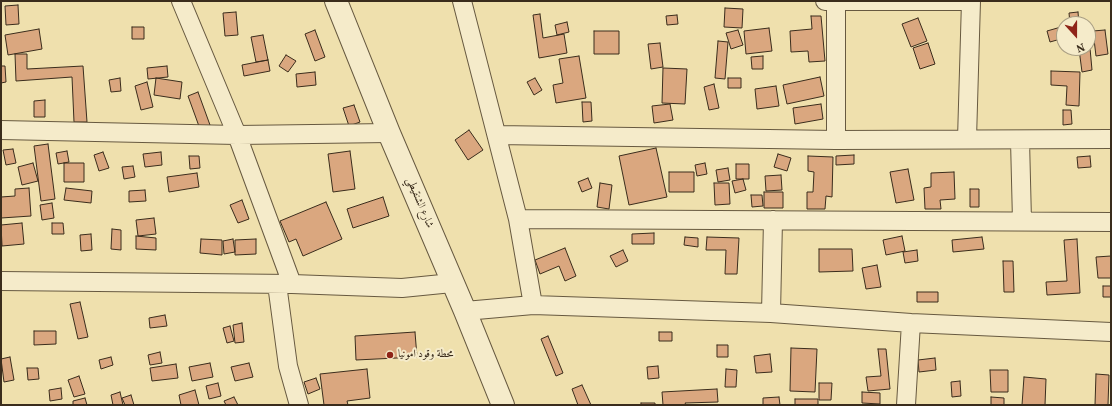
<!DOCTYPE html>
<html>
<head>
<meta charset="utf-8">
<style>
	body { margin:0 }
	#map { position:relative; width:1112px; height:406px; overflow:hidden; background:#efe0ad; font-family:Vollkorn,serif }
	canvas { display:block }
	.frame { position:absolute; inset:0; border:2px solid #3a2c1c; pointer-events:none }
	.north { position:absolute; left:1056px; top:16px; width:40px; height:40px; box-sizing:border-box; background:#f5ebca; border:1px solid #aa9f84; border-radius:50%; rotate:159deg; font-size:11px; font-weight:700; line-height:16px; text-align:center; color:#3a2c1c }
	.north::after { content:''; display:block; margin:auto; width:14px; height:18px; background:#8f2418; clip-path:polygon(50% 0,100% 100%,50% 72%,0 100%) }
</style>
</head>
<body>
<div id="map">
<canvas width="1112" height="406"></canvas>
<div class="frame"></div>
<div class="north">N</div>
</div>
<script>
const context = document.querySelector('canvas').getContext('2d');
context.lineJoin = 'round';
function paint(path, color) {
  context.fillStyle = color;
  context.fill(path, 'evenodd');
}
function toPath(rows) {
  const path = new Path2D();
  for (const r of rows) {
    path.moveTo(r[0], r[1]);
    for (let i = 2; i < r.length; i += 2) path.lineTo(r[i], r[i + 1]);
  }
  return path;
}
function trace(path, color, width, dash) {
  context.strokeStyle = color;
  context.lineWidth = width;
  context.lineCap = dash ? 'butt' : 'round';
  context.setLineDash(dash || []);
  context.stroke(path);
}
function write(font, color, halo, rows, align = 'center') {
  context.font = font + ' Vollkorn,Amiri,serif';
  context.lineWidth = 4;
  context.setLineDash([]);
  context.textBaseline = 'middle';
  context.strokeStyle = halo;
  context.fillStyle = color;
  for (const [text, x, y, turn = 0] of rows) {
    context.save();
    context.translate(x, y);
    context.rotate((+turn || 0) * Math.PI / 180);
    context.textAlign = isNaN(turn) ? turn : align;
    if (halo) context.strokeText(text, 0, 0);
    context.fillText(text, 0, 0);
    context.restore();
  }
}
const building = toPath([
	[18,5,19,24,6,25,5,6,18,5],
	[725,8,743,9,742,28,724,27,725,8],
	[236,12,238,35,225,36,223,13,236,12],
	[1078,12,1079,24,1070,24,1069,13,1078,12],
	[540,14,543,38,564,34,567,53,539,58,533,15,540,14],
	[677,15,678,24,667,25,666,16,677,15],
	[811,16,821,16,825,61,809,62,808,51,791,52,790,31,812,29,811,16],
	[918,18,927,41,911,47,902,24,918,18],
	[567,22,569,32,557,35,555,25,567,22],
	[132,27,144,27,144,39,132,39,132,27],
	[1061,27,1064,38,1050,42,1047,31,1061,27],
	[769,28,772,51,746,54,744,31,769,28],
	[39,29,42,49,8,55,5,35,39,29],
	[315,30,325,57,315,61,305,34,315,30],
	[738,30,743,45,731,49,726,33,738,30],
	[1105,30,1108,54,1096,56,1093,31,1105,30],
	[594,31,619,31,619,54,594,54,594,31],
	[263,35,268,60,256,62,251,37,263,35],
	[718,41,728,42,725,79,715,78,718,41],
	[660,43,663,67,651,69,648,44,660,43],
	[928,43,935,64,920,69,913,48,928,43],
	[1090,48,1092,70,1082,72,1079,49,1090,48],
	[15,54,27,54,27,69,83,66,87,122,74,122,72,77,16,81,15,54],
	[286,55,296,61,288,72,279,66,286,55],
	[579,56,586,98,556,103,553,85,563,83,559,59,579,56],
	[763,56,763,69,752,69,751,57,763,56],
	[268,60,270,71,244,76,242,65,268,60],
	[1,66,5,66,6,82,1,83,1,66],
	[167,66,168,77,148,79,147,68,167,66],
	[663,68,687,69,685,104,662,103,663,68],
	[1051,71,1080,72,1079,106,1066,105,1067,86,1051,85,1051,71],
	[315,72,316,85,297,87,296,74,315,72],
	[820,77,824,96,787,104,783,85,820,77],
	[120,78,121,91,111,92,109,80,120,78],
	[156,78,182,82,180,99,154,95,156,78],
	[535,78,542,90,534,95,527,82,535,78],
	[728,78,741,78,741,88,728,88,728,78],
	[147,82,153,107,141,110,135,86,147,82],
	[714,84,719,108,709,110,704,87,714,84],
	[776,86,779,106,757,109,755,89,776,86],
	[198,92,210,125,200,129,188,96,198,92],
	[45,100,45,117,34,117,34,101,45,100],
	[582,102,591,102,592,121,583,122,582,102],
	[670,104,673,120,654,123,652,106,670,104],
	[821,104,823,119,795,124,793,108,821,104],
	[354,105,360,122,349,126,343,108,354,105],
	[1063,110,1071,110,1072,124,1063,125,1063,110],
	[469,130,483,150,468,160,455,140,469,130],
	[48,144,55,199,41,201,34,146,48,144],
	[656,148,667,197,629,205,619,156,656,148],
	[13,149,16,163,6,165,3,150,13,149],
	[67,151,69,162,58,164,56,153,67,151],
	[350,151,355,189,333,192,328,154,350,151],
	[103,152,109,168,99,171,94,155,103,152],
	[161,152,162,165,145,167,143,154,161,152],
	[778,154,791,158,787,171,774,167,778,154],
	[854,155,854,164,836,165,836,156,854,155],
	[189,156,199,156,200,168,190,169,189,156],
	[808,156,833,157,832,197,826,196,825,209,807,209,807,192,813,192,814,172,808,171,808,156],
	[1090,156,1091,167,1078,168,1077,157,1090,156],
	[33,163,38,181,22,185,18,167,33,163],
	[64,163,84,163,84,182,64,182,64,163],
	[705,163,707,174,697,176,695,165,705,163],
	[736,164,749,164,749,179,736,179,736,164],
	[133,166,135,177,124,179,122,167,133,166],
	[728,168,730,180,718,182,716,170,728,168],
	[908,169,914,200,896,203,890,172,908,169],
	[669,172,694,172,694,192,669,192,669,172],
	[954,172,955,199,940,200,941,209,925,209,924,188,931,187,931,173,954,172],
	[197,173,199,187,169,192,167,177,197,173],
	[781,175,782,190,766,191,765,176,781,175],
	[588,178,592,188,582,192,578,182,588,178],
	[743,179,746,190,735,193,732,181,743,179],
	[600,183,612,185,609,209,597,207,600,183],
	[714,183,729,183,730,204,715,205,714,183],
	[29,188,31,216,1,218,1,197,15,196,15,189,29,188],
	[66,188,92,191,91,203,64,200,66,188],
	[970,189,979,189,979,207,970,207,970,189],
	[145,190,146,201,129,202,129,191,145,190],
	[764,192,783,192,783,208,764,208,764,192],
	[751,195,762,195,763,206,752,207,751,195],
	[383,197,389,216,353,228,347,209,383,197],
	[242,200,249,219,238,223,230,205,242,200],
	[326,202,342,239,303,256,296,239,289,242,280,221,326,202],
	[52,203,54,218,42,220,40,205,52,203],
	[154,218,156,234,138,236,136,220,154,218],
	[22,223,24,244,2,246,1,225,22,223],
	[52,223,63,223,64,234,52,234,52,223],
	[112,229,121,230,121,250,111,249,112,229],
	[654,233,654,244,632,244,632,234,654,233],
	[91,234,92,250,81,251,80,235,91,234],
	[136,236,156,238,156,250,136,249,136,236],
	[902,236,905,251,886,255,883,240,902,236],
	[685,237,698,238,698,247,684,245,685,237],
	[707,237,739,238,737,274,725,274,726,250,706,250,707,237],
	[982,237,984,249,953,252,952,240,982,237],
	[201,239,222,240,222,255,200,253,201,239],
	[233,239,235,252,224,254,223,241,233,239],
	[256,239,256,254,235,255,235,240,256,239],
	[1077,239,1080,293,1047,295,1046,282,1067,281,1064,240,1077,239],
	[565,248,576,276,565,281,559,266,540,274,535,260,565,248],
	[819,249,852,249,853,271,819,272,819,249],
	[623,250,628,261,616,267,610,256,623,250],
	[917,250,918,261,905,263,903,252,917,250],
	[1111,256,1111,278,1098,278,1096,257,1111,256],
	[1003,261,1013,261,1014,292,1004,292,1003,261],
	[877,265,881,287,866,289,862,268,877,265],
	[1103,286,1111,286,1111,297,1103,297,1103,286],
	[917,292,938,292,938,302,917,302,917,292],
	[80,302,88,337,78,339,70,304,80,302],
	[165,315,167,326,150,328,149,318,165,315],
	[242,323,244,342,235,343,233,325,242,323],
	[230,326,234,341,227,343,223,328,230,326],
	[34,331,56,331,56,344,34,345,34,331],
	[415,332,417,357,356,360,355,336,415,332],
	[659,332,672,332,672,341,659,341,659,332],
	[548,336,563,373,556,376,541,339,548,336],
	[717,345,728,345,728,357,717,357,717,345],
	[791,348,817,349,815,392,790,391,791,348],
	[878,349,886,349,890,389,868,391,866,377,881,376,878,349],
	[160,352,162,363,150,365,148,355,160,352],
	[770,354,772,372,756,373,754,356,770,354],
	[10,357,14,380,4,382,1,359,10,357],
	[111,357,113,365,101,369,99,360,111,357],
	[935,358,936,370,919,372,918,360,935,358],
	[210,363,213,377,192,381,189,367,210,363],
	[249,363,253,377,235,381,231,367,249,363],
	[176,364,178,378,152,381,150,368,176,364],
	[658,366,659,378,648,379,647,367,658,366],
	[27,368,38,368,39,379,28,380,27,368],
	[367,369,370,398,347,401,348,405,324,405,320,374,367,369],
	[726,369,737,370,736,387,725,387,726,369],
	[990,370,1008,370,1008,392,991,392,990,370],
	[1096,374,1109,375,1108,405,1095,405,1096,374],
	[79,376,85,394,74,397,68,380,79,376],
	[1024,377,1046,379,1045,405,1022,405,1024,377],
	[316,378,320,389,308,394,304,382,316,378],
	[960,381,961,396,952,397,951,382,960,381],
	[218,383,221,396,209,399,206,386,218,383],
	[819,383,832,383,831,400,819,400,819,383],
	[582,385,591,405,578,405,572,389,582,385],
	[61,388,62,399,50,401,49,390,61,388],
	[717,389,718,402,685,403,686,405,663,405,662,392,717,389],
	[195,390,199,405,181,405,179,395,195,390],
	[120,392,123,405,113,405,111,395,120,392],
	[862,392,880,393,880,404,862,403,862,392],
	[131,395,134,405,125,405,122,398,131,395],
	[234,397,238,405,226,405,224,401,234,397],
	[779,397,780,405,763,405,763,398,779,397],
	[991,397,1004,398,1004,405,991,405,991,397],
	[85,398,87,405,73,405,73,401,85,398],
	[795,399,818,399,818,405,795,405,795,399],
	[641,403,655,403,655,405,641,405,641,403]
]);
paint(building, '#daa77f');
trace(building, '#3a2c1c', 1);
const minor = toPath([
	[181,1,237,135,292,284],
	[462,1,518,219,533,305],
	[825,1,971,1,967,139],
	[1,130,237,135,389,133],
	[497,135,836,140,1111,139],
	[836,140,836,1],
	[1020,140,1022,221],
	[518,219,1111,222],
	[1,281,292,284,402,288,452,283],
	[277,284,288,366,299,405],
	[465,311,533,305,771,313,911,323,1111,332],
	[771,313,773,220],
	[906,405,911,323]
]);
const tertiary = toPath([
	[336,1,389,133,465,311,503,405]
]);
trace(minor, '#675940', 20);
trace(tertiary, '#675940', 24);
trace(minor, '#f5ebca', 18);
trace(tertiary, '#f5ebca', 22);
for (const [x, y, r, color] of [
	[390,355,4,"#8f2418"]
]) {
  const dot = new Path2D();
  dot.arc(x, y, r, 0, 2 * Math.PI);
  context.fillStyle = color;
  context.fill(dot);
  trace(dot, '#f5ebca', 1.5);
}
write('11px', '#3a2c1c', '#f5ebca', [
	["شارع الشنقيطي",419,203,67]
]);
write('11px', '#3a2c1c', '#f5ebca', [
	["محطة وقود امونيا",398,355]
], 'left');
</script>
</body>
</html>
